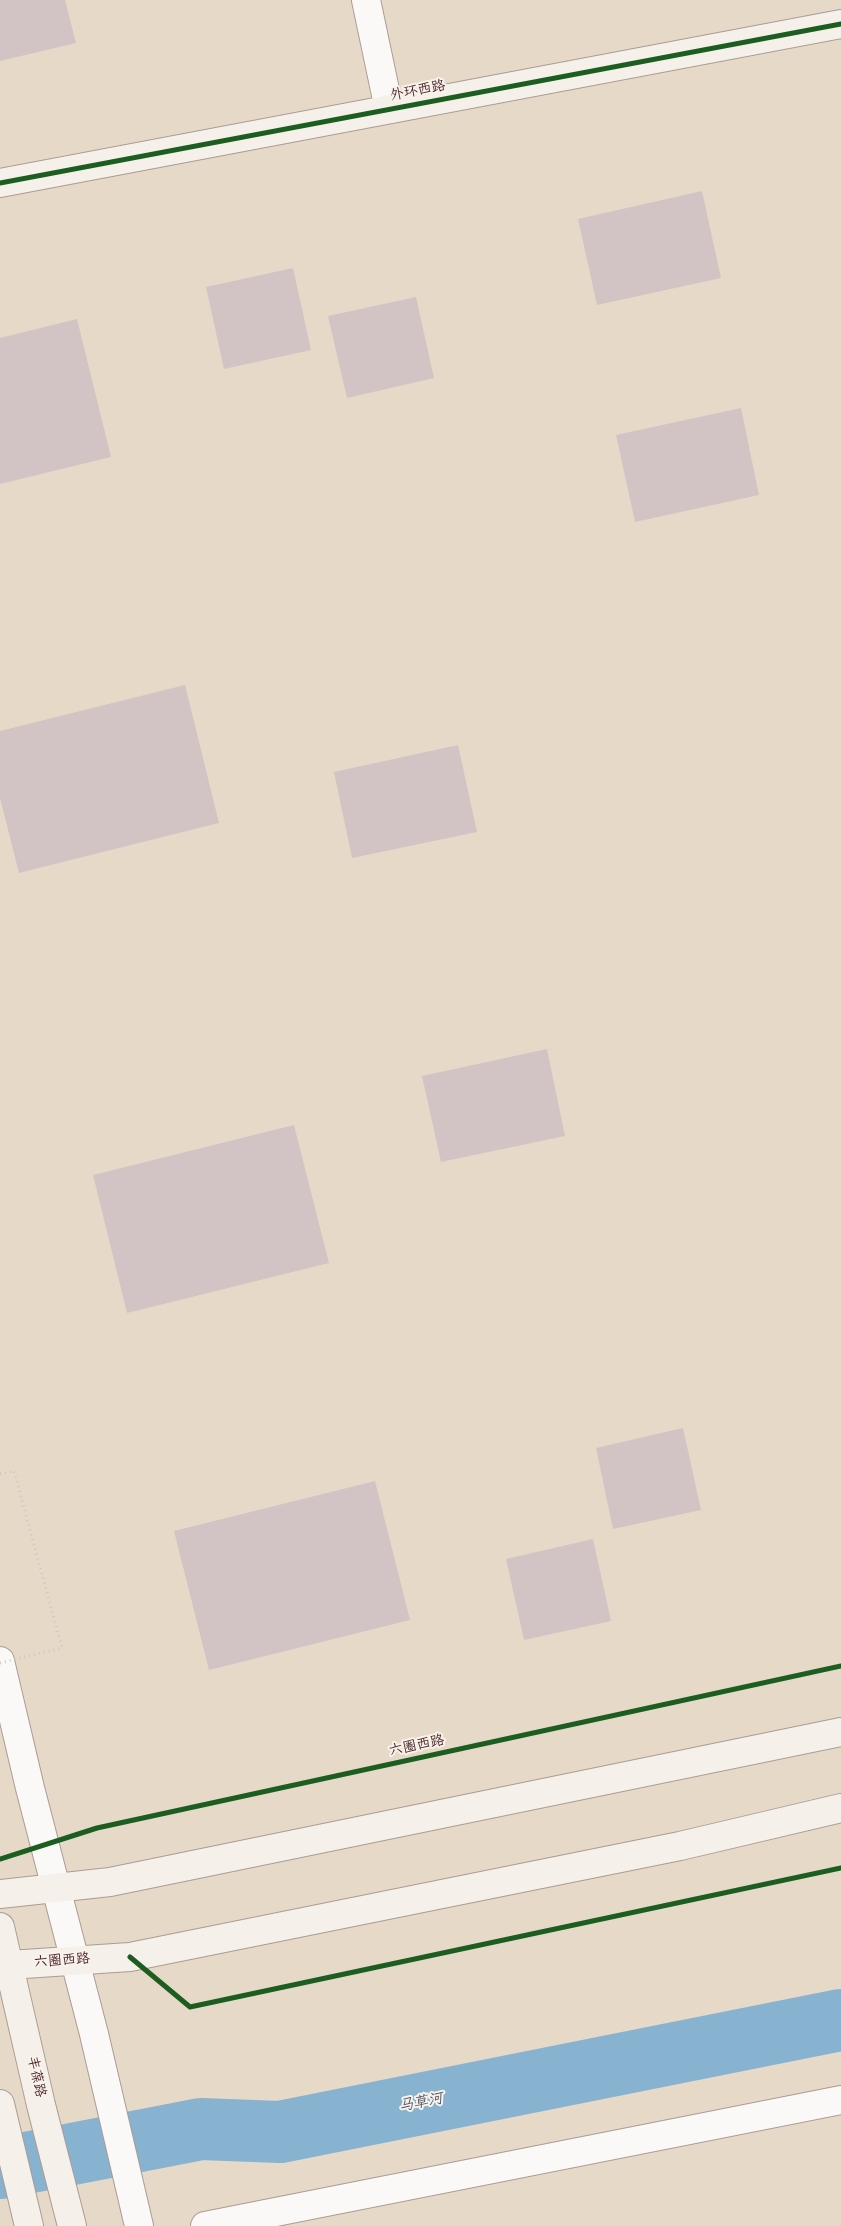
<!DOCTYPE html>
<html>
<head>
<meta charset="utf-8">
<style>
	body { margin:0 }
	canvas { display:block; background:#e6d9c8 }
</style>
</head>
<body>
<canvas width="841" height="2226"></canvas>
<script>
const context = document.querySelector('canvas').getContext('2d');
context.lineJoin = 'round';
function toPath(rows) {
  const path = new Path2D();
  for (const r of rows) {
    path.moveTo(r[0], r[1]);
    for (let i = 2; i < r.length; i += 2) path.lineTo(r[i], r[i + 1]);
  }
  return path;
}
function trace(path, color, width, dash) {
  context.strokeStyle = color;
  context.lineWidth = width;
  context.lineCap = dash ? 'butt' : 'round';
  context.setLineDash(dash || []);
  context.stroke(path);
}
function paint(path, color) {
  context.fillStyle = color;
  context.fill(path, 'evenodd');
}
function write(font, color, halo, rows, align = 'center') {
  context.font = font + ' Kalam,"LXGW WenKai TC",sans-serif';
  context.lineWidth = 4;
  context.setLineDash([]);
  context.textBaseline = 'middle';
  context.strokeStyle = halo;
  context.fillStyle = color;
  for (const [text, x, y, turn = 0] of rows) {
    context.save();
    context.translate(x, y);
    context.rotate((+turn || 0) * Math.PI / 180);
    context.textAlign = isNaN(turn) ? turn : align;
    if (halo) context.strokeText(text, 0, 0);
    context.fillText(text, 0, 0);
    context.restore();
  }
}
trace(toPath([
	[0,2168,201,2129,280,2132,841,2020]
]), '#87b2d0', 62);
paint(toPath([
	[0,0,65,0,76,43,0,61],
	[702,191,721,278,597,305,578,219],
	[293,268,311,350,224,369,206,287],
	[416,297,434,378,347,398,328,316],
	[77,319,111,457,0,484,0,338],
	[741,408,759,495,635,522,616,435],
	[185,685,219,823,19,873,0,798,0,731],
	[458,745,477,832,352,858,334,772],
	[547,1049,565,1136,441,1162,422,1076],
	[294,1125,329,1263,127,1313,93,1175],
	[683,1428,701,1510,613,1529,596,1448],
	[375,1481,410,1620,209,1670,174,1531],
	[593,1539,611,1621,524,1640,506,1559]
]), '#d2c4c5');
const street = toPath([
	[366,0,389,109],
	[0,1661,30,1788,94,2034,139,2226],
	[205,2226,841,2100]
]);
const secondary = toPath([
	[0,183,841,24],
	[0,1894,110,1882,841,1732],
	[0,1927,41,2105,72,2226],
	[0,1953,9,1965,130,1957,680,1846,841,1808],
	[0,2104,29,2226]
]);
trace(street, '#aa9c94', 30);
trace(secondary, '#aa9c94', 30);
trace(toPath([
	[0,1474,14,1471,62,1648]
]), '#cdc7c4', 3, [1, 4]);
trace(street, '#fbf9f7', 28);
trace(secondary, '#f5f0e9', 28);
trace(toPath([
	[0,1663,62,1648]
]), '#cdc7c4', 3, [1, 4]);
trace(toPath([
	[0,183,841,24],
	[0,1859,97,1828,841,1666],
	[130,1957,190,2007,841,1868]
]), '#1b5e20', 5);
write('14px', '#4a1f2b', '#f7f3e8', [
	["外环西路",418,92,-11],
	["六圈西路",417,1747,-12],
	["六圈西路",62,1962,-4],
	["丰葆路",35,2077,78]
]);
write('italic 15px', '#52536e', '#f7f3e8', [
	["马草河",421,2104,-11]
]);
</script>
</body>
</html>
